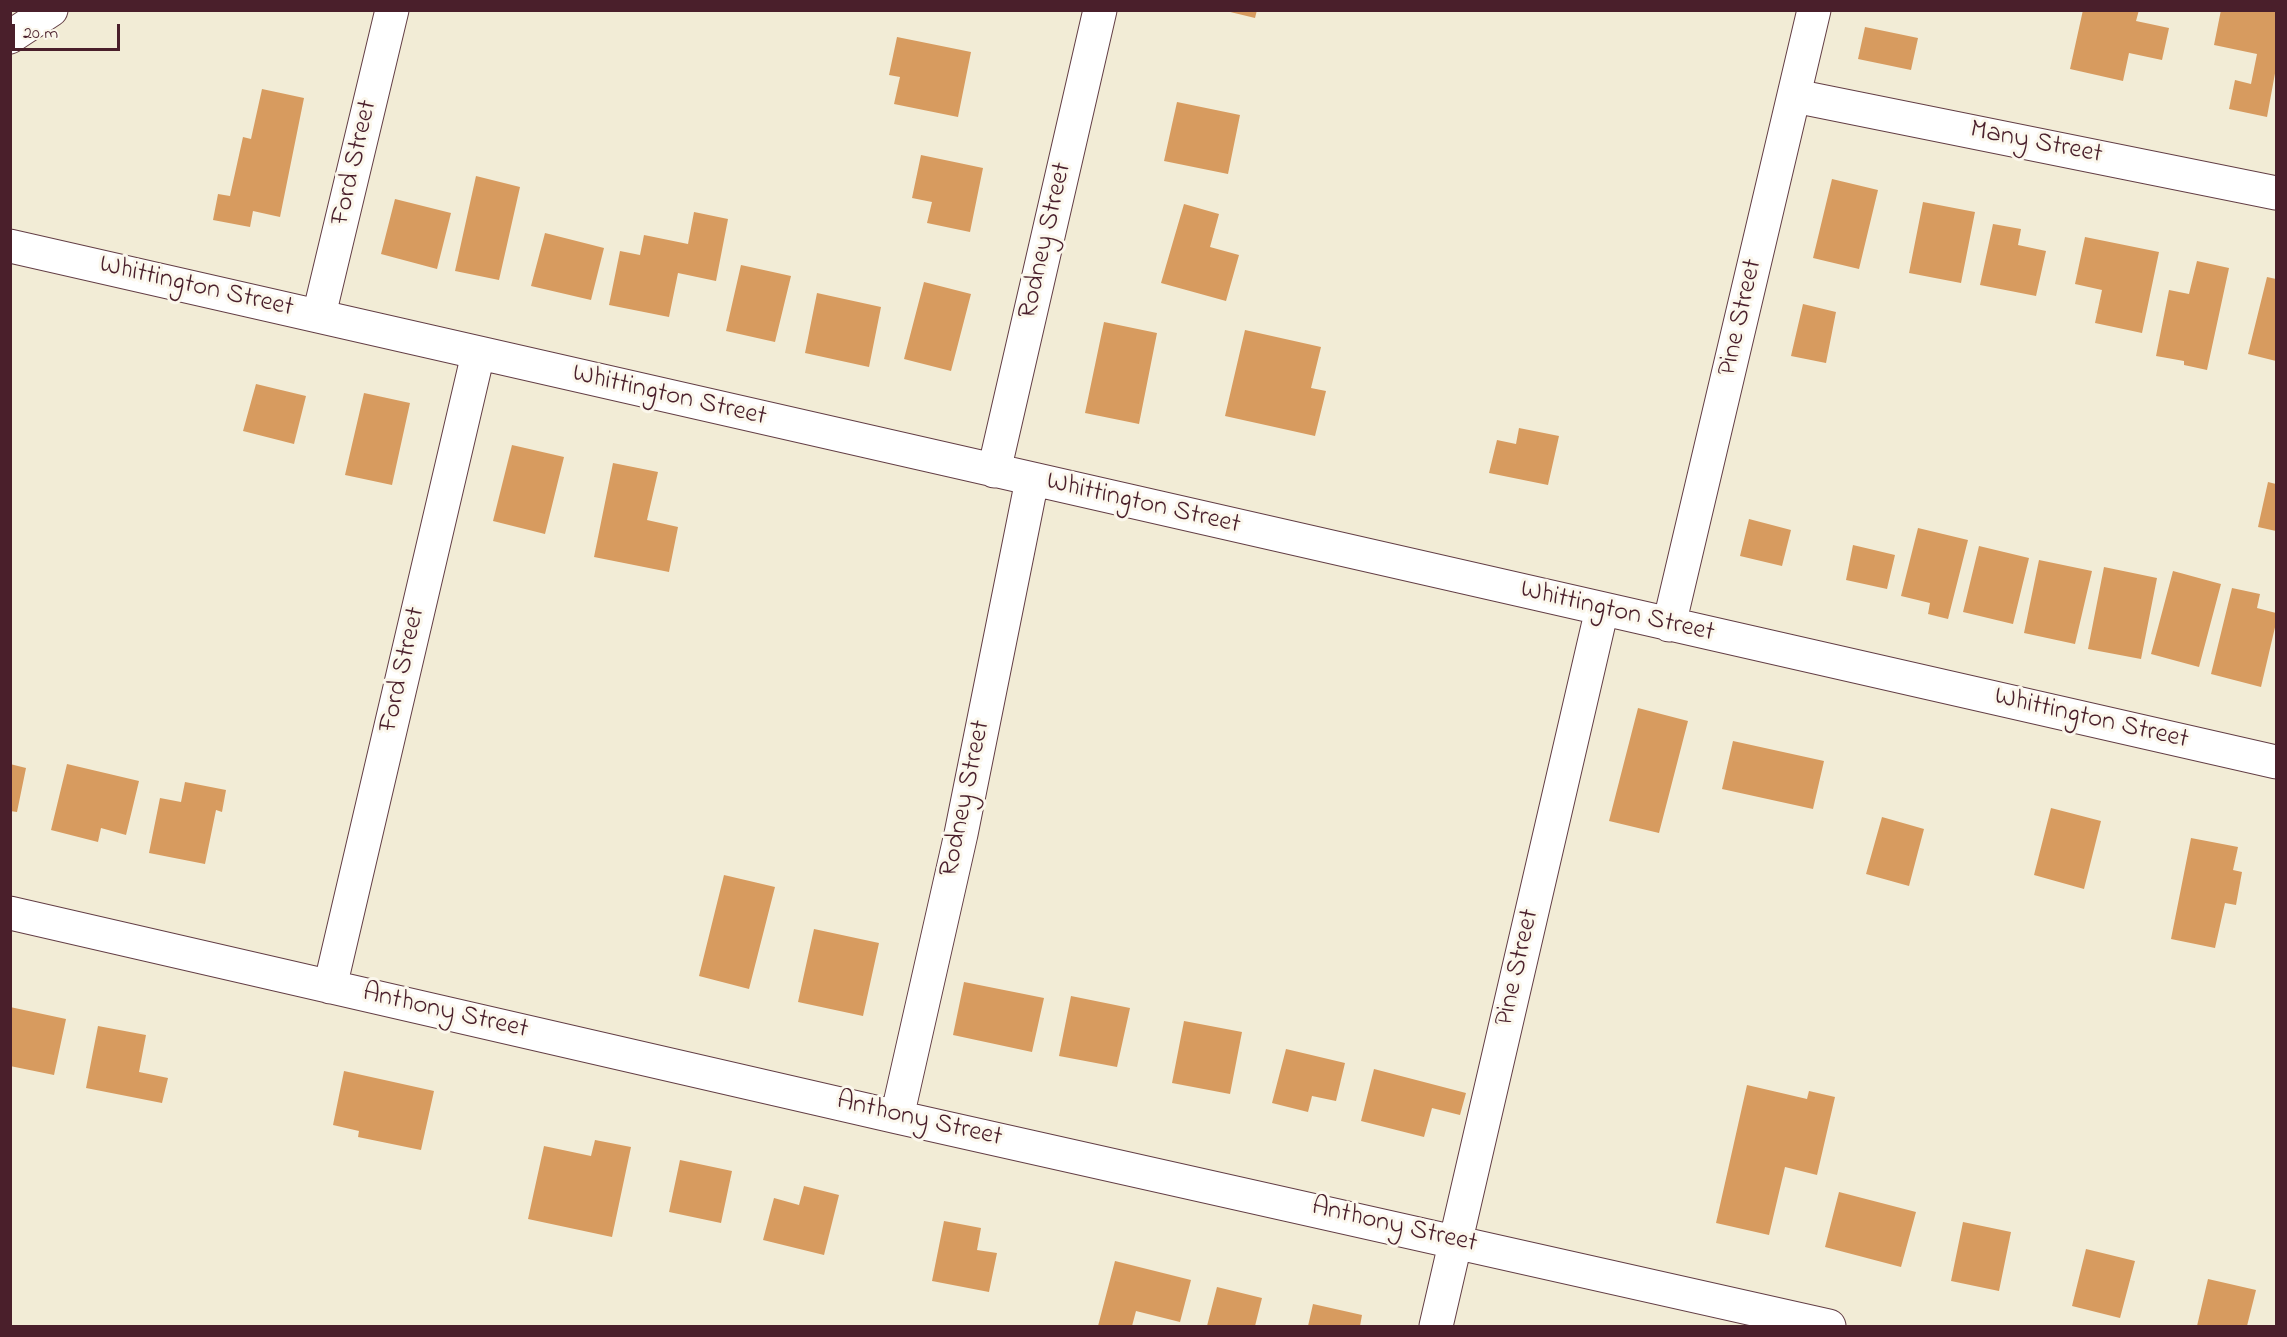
<!DOCTYPE html>
<html>
<head>
<meta charset="utf-8">
<style>
	body { margin:0 }
	#map { position:relative; width:2287px; height:1337px; overflow:hidden; background:#f2ecd6; font-family:"Indie Flower",sans-serif }
	canvas { display:block }
	.frame { position:absolute; inset:0; border:12px solid #4a1f2b; pointer-events:none }
	.scale { position:absolute; left:12px; top:24px; width:108px; height:27px; box-sizing:border-box; border:3px solid #4a1f2b; border-top:0; padding-left:8px; font-size:18px; line-height:21px; white-space:nowrap; color:#4a1f2b; -webkit-text-stroke:4px #fbf7ec; paint-order:stroke }
</style>
</head>
<body>
<div id="map">
<canvas width="2287" height="1337"></canvas>
<div class="frame"></div>
<div class="scale">20 m</div>
</div>
<script>
const context = document.querySelector('canvas').getContext('2d');
context.lineJoin = 'round';
function paint(path, color) {
  context.fillStyle = color;
  context.fill(path, 'evenodd');
}
function toPath(rows) {
  const path = new Path2D();
  for (const r of rows) {
    path.moveTo(r[0], r[1]);
    for (let i = 2; i < r.length; i += 2) path.lineTo(r[i], r[i + 1]);
  }
  return path;
}
function trace(path, color, width, dash) {
  context.strokeStyle = color;
  context.lineWidth = width;
  context.lineCap = dash ? 'butt' : 'round';
  context.setLineDash(dash || []);
  context.stroke(path);
}
function write(font, color, halo, rows, align = 'center') {
  context.font = font + ' "Indie Flower",sans-serif';
  context.lineWidth = 6;
  context.setLineDash([]);
  context.textBaseline = 'middle';
  context.strokeStyle = halo;
  context.fillStyle = color;
  for (const [text, x, y, turn = 0] of rows) {
    context.save();
    context.translate(x, y);
    context.rotate((+turn || 0) * Math.PI / 180);
    context.textAlign = isNaN(turn) ? turn : align;
    if (halo) context.strokeText(text, 0, 0);
    context.fillText(text, 0, 0);
    context.restore();
  }
}
paint(toPath([
	[1222,10,1257,10,1255,18],
	[2083,10,2139,10,2136,21,2169,28,2162,60,2129,53,2123,81,2070,69],
	[2221,10,2276,10,2276,68,2267,117,2229,109,2235,80,2251,84,2257,54,2214,45],
	[1865,27,1918,38,1911,70,1858,59],
	[897,37,971,52,958,117,894,104,900,77,889,75],
	[262,89,304,98,280,217,253,211,250,227,213,220,218,194,230,196,243,137,251,139],
	[1177,102,1240,115,1228,174,1164,161],
	[921,155,983,168,970,232,927,223,932,202,912,198],
	[476,176,520,187,499,280,455,271],
	[1832,179,1878,190,1859,269,1813,258],
	[395,199,451,213,437,269,381,254],
	[1923,202,1975,212,1961,283,1909,273],
	[1184,204,1219,214,1210,247,1239,255,1226,301,1161,283],
	[694,212,728,219,716,281,678,273,669,317,609,305,620,251,640,255,644,235,688,244],
	[1993,224,2021,229,2018,245,2046,251,2036,296,1980,285],
	[545,233,604,248,591,300,531,286],
	[2085,237,2159,252,2142,333,2095,323,2102,290,2075,284],
	[2197,261,2229,268,2207,370,2184,365,2184,361,2156,356,2169,290,2189,294],
	[741,265,791,276,775,342,726,331],
	[2267,277,2276,279,2276,361,2248,354],
	[924,282,971,294,951,371,904,359],
	[817,293,881,307,869,367,805,353],
	[1803,304,1836,312,1826,363,1791,356],
	[1104,322,1157,333,1139,424,1085,413],
	[1245,330,1321,347,1311,388,1326,391,1315,436,1225,416],
	[256,384,306,396,294,444,243,431],
	[364,393,410,403,392,485,345,475],
	[1519,428,1559,436,1548,485,1489,473,1497,440,1516,444],
	[512,445,564,457,545,534,493,521],
	[613,463,658,472,647,520,678,527,669,572,594,557],
	[2268,482,2276,484,2276,531,2258,527],
	[1749,519,1791,530,1782,566,1740,556],
	[1918,528,1968,540,1948,619,1928,614,1930,603,1901,596],
	[1853,545,1895,555,1887,589,1846,580],
	[1979,546,2029,558,2013,624,1963,612],
	[2039,560,2092,571,2075,644,2024,633],
	[2104,567,2157,578,2141,659,2088,649],
	[2173,571,2221,584,2199,667,2151,654],
	[2232,588,2260,594,2257,608,2276,613,2276,623,2261,687,2211,674],
	[1638,708,1688,721,1659,833,1609,821],
	[1733,741,1824,761,1813,809,1722,789],
	[10,764,26,768,17,812,10,811],
	[67,764,139,781,126,835,101,828,98,842,51,830],
	[185,782,226,790,222,812,216,810,205,864,149,853,160,798,181,802],
	[2051,808,2101,821,2084,889,2034,875],
	[1882,817,1924,829,1909,886,1866,874],
	[2191,838,2238,847,2233,870,2242,872,2236,905,2225,903,2215,948,2171,939],
	[724,875,775,887,749,989,699,976],
	[814,929,879,943,863,1016,798,1002],
	[964,982,1044,998,1032,1052,953,1035],
	[1071,996,1130,1008,1117,1067,1059,1056],
	[10,1007,66,1019,54,1075,10,1066],
	[1184,1021,1242,1032,1230,1094,1172,1083],
	[98,1026,146,1035,139,1072,168,1078,162,1103,86,1088],
	[1286,1049,1345,1063,1336,1101,1312,1096,1308,1112,1272,1103],
	[1374,1069,1466,1093,1460,1115,1432,1108,1424,1137,1361,1121],
	[344,1071,434,1091,421,1150,358,1137,359,1131,333,1125],
	[1747,1085,1807,1099,1809,1091,1835,1097,1817,1175,1785,1167,1769,1235,1716,1223],
	[595,1140,631,1147,612,1237,528,1219,544,1146,591,1156],
	[680,1160,732,1171,721,1223,669,1212],
	[804,1186,839,1195,824,1255,763,1240,774,1198,799,1205],
	[1839,1192,1916,1212,1901,1267,1825,1247],
	[944,1221,981,1228,977,1250,997,1253,989,1292,932,1281],
	[1963,1222,2011,1232,1999,1291,1951,1281],
	[2086,1249,2135,1261,2120,1318,2072,1306],
	[1115,1261,1191,1280,1180,1322,1136,1311,1132,1326,1098,1326],
	[2208,1279,2256,1290,2247,1326,2197,1326],
	[1217,1287,1262,1298,1255,1326,1207,1326],
	[1313,1304,1362,1315,1360,1326,1308,1326]
]), '#d79b5f');
const minor = toPath([
	[10,37,51,10],
	[1795,96,2276,193],
	[10,246,2276,762],
	[319,315,392,10],
	[994,471,1100,10],
	[1669,625,1814,10],
	[10,913,897,1117,1829,1326],
	[330,987,478,354],
	[897,1117,961,834,1032,480],
	[1436,1326,1602,609]
]);
trace(minor, '#633e45', 35);
trace(minor, '#fff', 33);
write('27px', '#4a1f2b', '#fbf7ec', [
	["Many Street",2036,144,11],
	["Ford Street",356,163,-77],
	["Rodney Street",1047,241,-77],
	["Whittington Street",196,288,13],
	["Pine Street",1742,318,-77],
	["Whittington Street",669,397,13],
	["Whittington Street",1143,505,13],
	["Whittington Street",1617,613,13],
	["Ford Street",404,670,-77],
	["Whittington Street",2091,720,13],
	["Rodney Street",967,799,-78],
	["Pine Street",1519,968,-77],
	["Anthony Street",445,1013,13],
	["Anthony Street",919,1121,13],
	["Anthony Street",1394,1227,13]
]);
</script>
</body>
</html>
